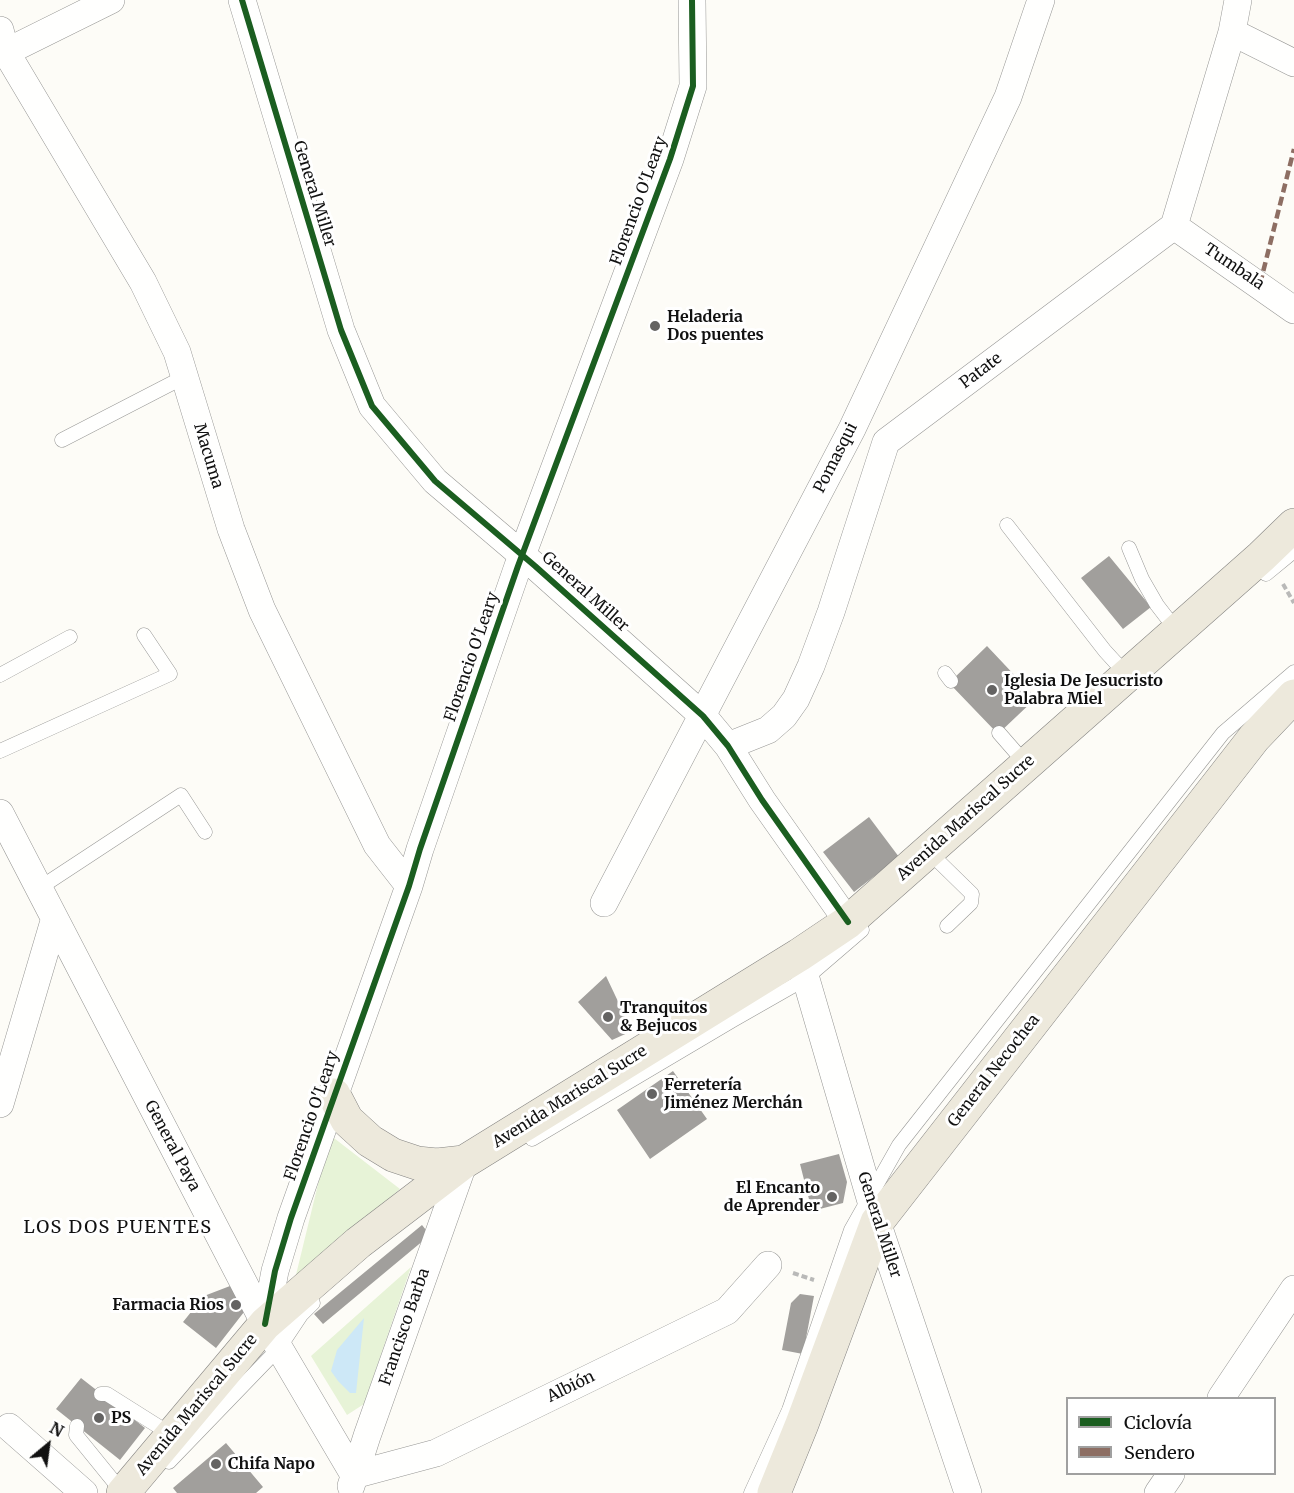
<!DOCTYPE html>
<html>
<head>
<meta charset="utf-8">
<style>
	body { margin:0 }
	#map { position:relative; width:1294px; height:1493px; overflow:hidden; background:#fdfcf7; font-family:Merriweather,serif }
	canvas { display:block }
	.legend { position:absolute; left:1066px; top:1397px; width:210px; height:78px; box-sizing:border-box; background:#fff; border:2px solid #a0a0a0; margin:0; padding:8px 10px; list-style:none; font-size:18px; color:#111 }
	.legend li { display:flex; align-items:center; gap:12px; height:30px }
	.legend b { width:30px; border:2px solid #a0a0a0 }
	.north { position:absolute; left:18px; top:1415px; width:60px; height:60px; -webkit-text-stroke:4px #fff; paint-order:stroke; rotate:29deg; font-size:16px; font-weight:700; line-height:24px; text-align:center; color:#111 }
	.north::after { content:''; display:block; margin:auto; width:21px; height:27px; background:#111; clip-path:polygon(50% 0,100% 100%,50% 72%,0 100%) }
</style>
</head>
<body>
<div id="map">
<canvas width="1294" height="1493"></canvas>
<ul class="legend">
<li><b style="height:8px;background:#1b5e20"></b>Ciclovía</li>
<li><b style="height:8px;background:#8d6e63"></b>Sendero</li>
</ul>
<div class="north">N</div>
</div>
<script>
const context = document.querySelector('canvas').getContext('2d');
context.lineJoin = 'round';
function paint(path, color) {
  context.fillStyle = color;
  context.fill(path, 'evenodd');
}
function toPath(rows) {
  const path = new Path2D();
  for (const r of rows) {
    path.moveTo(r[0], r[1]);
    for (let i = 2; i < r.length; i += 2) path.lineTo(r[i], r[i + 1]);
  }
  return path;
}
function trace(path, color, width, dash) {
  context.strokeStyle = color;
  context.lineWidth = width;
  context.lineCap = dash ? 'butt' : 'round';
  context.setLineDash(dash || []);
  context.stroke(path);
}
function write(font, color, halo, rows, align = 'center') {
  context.font = font + ' Merriweather,serif';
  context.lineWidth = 6;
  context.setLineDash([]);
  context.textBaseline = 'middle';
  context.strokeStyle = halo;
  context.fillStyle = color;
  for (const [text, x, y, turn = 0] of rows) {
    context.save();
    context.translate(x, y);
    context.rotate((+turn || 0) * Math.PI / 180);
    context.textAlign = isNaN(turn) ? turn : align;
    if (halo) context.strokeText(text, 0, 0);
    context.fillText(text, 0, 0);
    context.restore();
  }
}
paint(toPath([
	[330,1135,400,1189,294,1283],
	[411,1267,364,1404,347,1415,311,1356]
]), '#e7f3d7');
paint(toPath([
	[364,1318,356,1393,350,1393,338,1381,331,1371,337,1350]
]), '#cde8f7');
paint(toPath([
	[1109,556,1151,607,1123,629,1081,578],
	[987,646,1036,698,998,734,949,683],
	[869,817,899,857,854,892,823,852],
	[606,976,632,1031,612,1040,578,1002],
	[673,1071,707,1119,650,1159,617,1110],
	[839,1154,847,1182,843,1203,812,1211,800,1164],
	[422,1225,430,1235,323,1324,314,1314],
	[230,1286,244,1300,244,1312,216,1348,183,1322,204,1296],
	[800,1294,814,1296,803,1354,782,1350,791,1303],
	[81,1378,145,1428,120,1460,56,1409],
	[226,1443,263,1487,256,1493,177,1493,173,1488]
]), '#a19f9c');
const lane = toPath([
	[62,440,184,377],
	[1007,525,1105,651,1127,675],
	[1129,548,1142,579,1157,605,1177,631],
	[1266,574,1294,551],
	[945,673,951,681],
	[0,675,70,637],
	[999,733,1026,764],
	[0,751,170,674,144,635],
	[928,851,972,894,971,903,947,926],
	[38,889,181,795,205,832],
	[532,1139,733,1020,805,979,862,930],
	[101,1394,107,1394,172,1435],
	[77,1426,76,1435,123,1493],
	[169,1462,279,1348,301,1315,313,1303],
	[751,1493,789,1410,851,1230,899,1145,1223,733,1294,672]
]);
const street = toPath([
	[242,0,341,330,372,406,435,481,535,566,703,716,728,746,762,800,848,922],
	[0,30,6,52,143,282,177,352,231,529,262,610,377,845,409,886],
	[1232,32,1294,63],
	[0,55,111,0],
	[1174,226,1294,310],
	[728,746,768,730,784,716,796,699,811,666,831,612,886,442,1174,226,1232,32,1238,0],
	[0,813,265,1324,354,1475],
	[604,903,852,429,1008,97,1041,0],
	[799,955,877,1222,968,1493],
	[0,1104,54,921],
	[265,1324,275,1271,291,1218,409,886,420,849,518,566,670,159,693,86,692,0],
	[1221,1398,1294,1289],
	[9,1427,84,1493],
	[354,1475,436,1453,727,1311,768,1265],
	[351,1486,367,1436,464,1162],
	[1158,1493,1171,1474]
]);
const primary = toPath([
	[334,1095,347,1120,370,1141,393,1155,417,1163,437,1165,464,1162],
	[123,1493,265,1324,358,1243,464,1162,799,955,848,922,1261,557,1294,525],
	[774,1493,802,1424,877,1222,1254,738,1294,696]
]);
trace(lane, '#979795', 15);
trace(street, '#979795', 28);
trace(primary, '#858482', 34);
trace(toPath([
	[1283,584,1294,603],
	[793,1273,814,1280]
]), '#b9b9b8', 4, [6, 3]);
trace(lane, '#fffffe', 14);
trace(street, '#fffffe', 27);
trace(primary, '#ede9dc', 33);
trace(toPath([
	[1260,284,1294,149]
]), '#8d6e63', 4.5, [9, 4.5]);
trace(toPath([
	[242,0,341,330,372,406,435,481,535,566,703,716,728,746,762,800,848,922],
	[265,1324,275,1271,291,1218,409,886,420,849,518,566,670,159,693,86,692,0]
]), '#1b5e20', 6);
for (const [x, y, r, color] of [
	[655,326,6,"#646362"],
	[992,690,6,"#646362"],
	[608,1017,6,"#646362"],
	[652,1094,6,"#646362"],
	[832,1197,6,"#646362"],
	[236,1305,6,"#646362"],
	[99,1418,6,"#646362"],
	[216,1464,6,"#646362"]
]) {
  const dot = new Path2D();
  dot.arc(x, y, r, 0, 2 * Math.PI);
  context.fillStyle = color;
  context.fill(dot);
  trace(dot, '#fff', 2);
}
write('16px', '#111', '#fff', [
	["General Miller",314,194,73],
	["Florencio O'Leary",639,201,-70],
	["Tumbala",1234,267,34],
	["Patate",981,371,-37],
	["Macuma",208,456,73],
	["Pomasqui",836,458,-63],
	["General Miller",585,592,42],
	["Florencio O'Leary",472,657,-71],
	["Avenida Mariscal Sucre",966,818,-42],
	["General Necochea",994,1071,-52],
	["Avenida Mariscal Sucre",570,1097,-32],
	["Florencio O'Leary",312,1116,-71],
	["General Paya",172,1146,62],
	["General Miller",879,1225,72],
	["Francisco Barba",405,1327,-71],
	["Albión",571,1387,-26],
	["Avenida Mariscal Sucre",197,1405,-50]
]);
write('bold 16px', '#111', '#fff', [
	["Heladeria",667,317],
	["Dos puentes",667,335],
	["Iglesia De Jesucristo",1004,681],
	["Palabra Miel",1004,699],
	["Tranquitos",620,1008],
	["& Bejucos",620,1026],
	["Ferretería",664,1085],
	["Jiménez Merchán",664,1103],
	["El Encanto",820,1188,"right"],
	["de Aprender",820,1206,"right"],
	["Farmacia Rios",224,1305,"right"],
	["PS",111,1418],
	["Chifa Napo",228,1464]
], 'left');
context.letterSpacing = '1.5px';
write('18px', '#111', '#fff', [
	["LOS DOS PUENTES",118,1228]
]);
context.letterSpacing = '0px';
</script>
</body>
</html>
